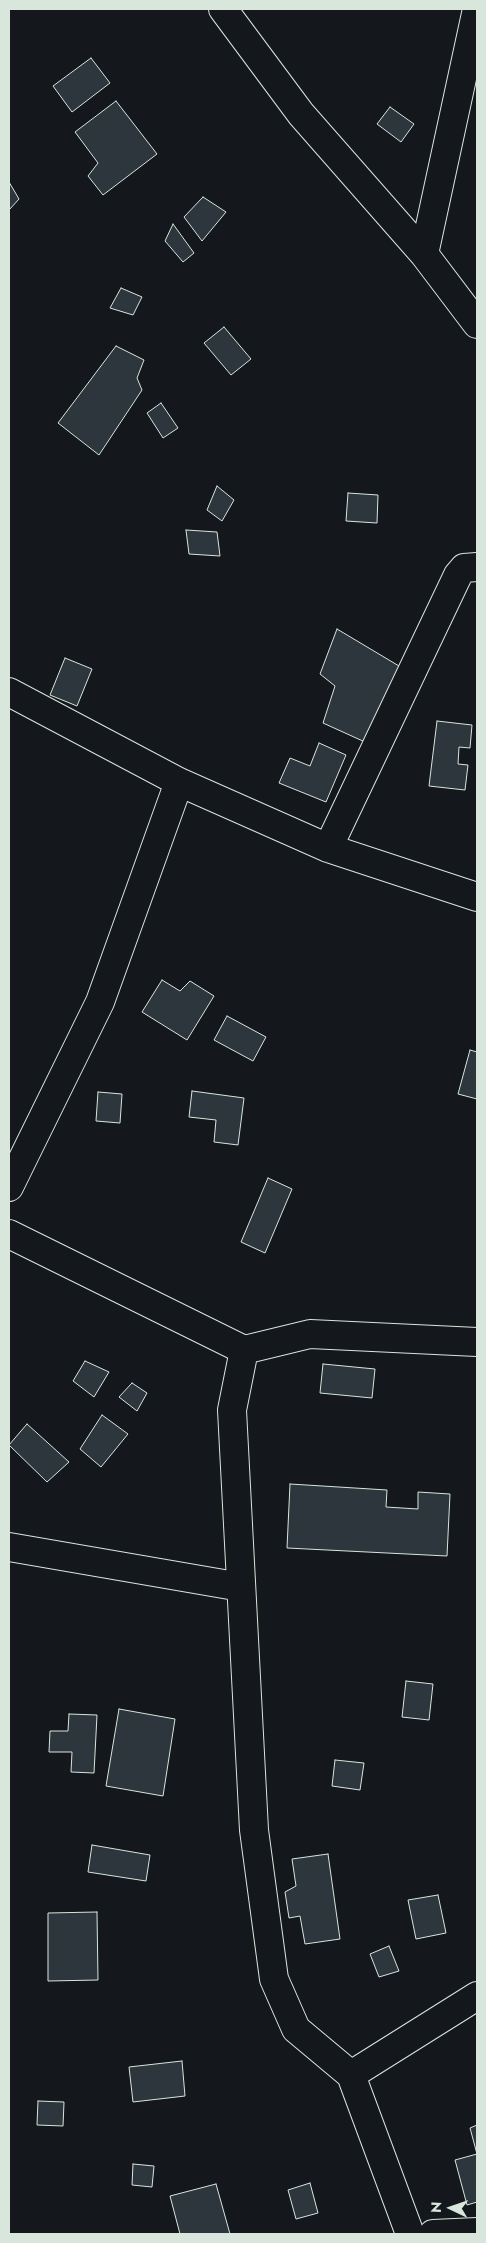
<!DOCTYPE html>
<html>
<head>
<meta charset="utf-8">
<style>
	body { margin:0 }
	#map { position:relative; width:486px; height:2243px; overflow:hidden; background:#14181c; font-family:Jost,sans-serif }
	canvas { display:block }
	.frame { position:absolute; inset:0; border:10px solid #d8e6dc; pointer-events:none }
	.north { position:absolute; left:426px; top:2183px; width:50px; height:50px; -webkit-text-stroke:4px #14181c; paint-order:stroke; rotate:273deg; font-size:14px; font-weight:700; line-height:20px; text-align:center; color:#d8e6dc }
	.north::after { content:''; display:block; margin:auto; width:18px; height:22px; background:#d8e6dc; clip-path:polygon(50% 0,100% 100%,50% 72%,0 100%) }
</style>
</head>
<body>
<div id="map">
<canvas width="486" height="2243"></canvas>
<div class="frame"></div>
<div class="north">N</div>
</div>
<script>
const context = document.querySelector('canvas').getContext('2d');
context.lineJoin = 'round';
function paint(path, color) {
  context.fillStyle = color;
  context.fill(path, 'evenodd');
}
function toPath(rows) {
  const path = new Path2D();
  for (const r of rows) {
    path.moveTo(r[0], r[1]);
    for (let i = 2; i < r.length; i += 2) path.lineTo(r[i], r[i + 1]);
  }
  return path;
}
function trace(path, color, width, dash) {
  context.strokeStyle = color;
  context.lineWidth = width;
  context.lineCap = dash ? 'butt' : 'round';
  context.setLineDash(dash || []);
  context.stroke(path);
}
const building = toPath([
	[91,58,110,83,72,112,53,86,91,58],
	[116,101,157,154,103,195,88,176,98,163,75,132,116,101],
	[390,107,414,124,401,142,377,124,390,107],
	[9,182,19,199,9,210,9,182],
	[203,197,226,212,202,241,184,217,203,197],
	[173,224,194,253,183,262,165,241,173,224],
	[121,288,142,297,133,315,110,308,121,288],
	[224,327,251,359,231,375,204,343,224,327],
	[116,346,144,360,137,378,142,390,99,455,58,423,116,346],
	[161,403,178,428,163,438,147,413,161,403],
	[217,486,234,500,222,521,207,510,217,486],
	[348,493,378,495,377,523,346,521,348,493],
	[186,530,217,532,220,556,189,554,186,530],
	[337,629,399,666,365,742,323,723,335,686,320,674,337,629],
	[65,658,92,669,77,706,50,695,65,658],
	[437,721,472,725,470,748,459,747,458,764,468,765,465,790,429,786,437,721],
	[319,743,346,755,326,802,279,783,290,758,310,766,319,743],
	[162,980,180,991,190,981,214,996,187,1040,142,1012,162,980],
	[227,1016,266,1037,253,1061,214,1040,227,1016],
	[470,1050,477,1052,477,1099,458,1094,470,1050],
	[192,1091,244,1098,238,1145,214,1142,216,1120,189,1117,192,1091],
	[98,1092,122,1094,120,1123,96,1121,98,1092],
	[268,1178,292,1189,265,1253,241,1242,268,1178],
	[85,1361,109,1372,94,1397,73,1381,85,1361],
	[323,1364,375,1369,372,1398,320,1393,323,1364],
	[132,1383,147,1393,137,1411,119,1397,132,1383],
	[102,1415,128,1434,101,1467,80,1449,102,1415],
	[27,1424,69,1462,47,1482,9,1445,27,1424],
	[290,1484,387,1490,386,1507,418,1509,418,1492,450,1494,447,1556,287,1548,290,1484],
	[406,1681,433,1684,429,1720,402,1717,406,1681],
	[119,1709,175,1719,163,1796,106,1786,119,1709],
	[69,1714,97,1715,94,1773,71,1772,72,1752,49,1752,50,1731,68,1731,69,1714],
	[335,1760,364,1763,360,1790,332,1786,335,1760],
	[92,1845,150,1855,146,1881,88,1872,92,1845],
	[328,1854,340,1939,305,1944,300,1916,289,1918,285,1892,296,1886,292,1859,328,1854],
	[438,1895,446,1933,416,1939,408,1900,438,1895],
	[97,1912,98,1980,48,1981,48,1913,97,1912],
	[389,1946,399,1971,379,1977,370,1954,389,1946],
	[182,2061,185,2096,133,2102,129,2067,182,2061],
	[38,2101,64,2102,63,2126,37,2125,38,2101],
	[477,2125,477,2202,467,2205,455,2160,477,2154,470,2128,477,2125],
	[133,2164,154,2166,152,2187,132,2185,133,2164],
	[310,2183,318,2213,296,2219,288,2190,310,2183],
	[216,2184,230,2234,180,2234,170,2196,216,2184]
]);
paint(building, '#2c363c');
trace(building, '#d8e6dc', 1);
const street = toPath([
	[223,9,301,114,424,254,477,324],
	[424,254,477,9],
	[9,692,179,782,328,848,477,897],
	[328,848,458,575,464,568,477,567],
	[9,1187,100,1002,179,782],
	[9,1234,244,1350,232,1410,254,1830,274,1979,296,2029,351,2075],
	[244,1350,310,1334,477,1342],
	[9,1547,241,1587],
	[410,2234,351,2075,477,1996],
	[433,2234,477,2232]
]);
trace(street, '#d8e6dc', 30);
trace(street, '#14181c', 28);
</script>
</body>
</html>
